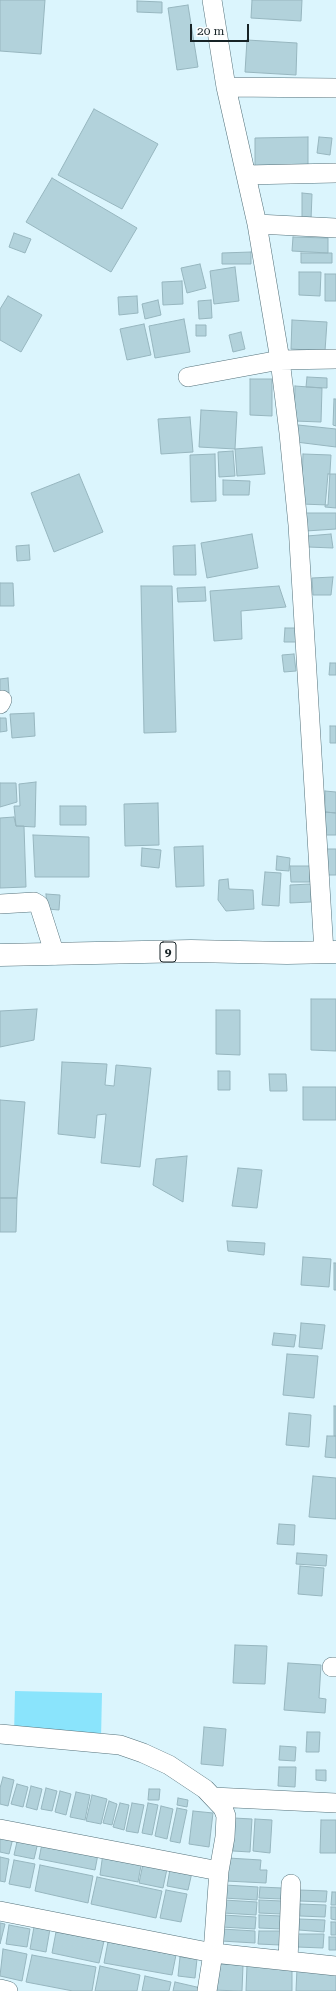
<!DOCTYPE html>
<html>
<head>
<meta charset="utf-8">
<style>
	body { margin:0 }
	#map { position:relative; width:336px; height:1991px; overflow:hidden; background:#dbf5fd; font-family:"Roboto Serif",serif }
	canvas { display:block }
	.scale { position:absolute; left:190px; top:24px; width:59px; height:18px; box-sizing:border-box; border:2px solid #172326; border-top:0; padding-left:5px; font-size:12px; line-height:14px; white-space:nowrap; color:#172326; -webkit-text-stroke:3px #fdfdfd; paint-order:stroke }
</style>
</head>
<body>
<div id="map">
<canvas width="336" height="1991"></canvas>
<div class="scale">20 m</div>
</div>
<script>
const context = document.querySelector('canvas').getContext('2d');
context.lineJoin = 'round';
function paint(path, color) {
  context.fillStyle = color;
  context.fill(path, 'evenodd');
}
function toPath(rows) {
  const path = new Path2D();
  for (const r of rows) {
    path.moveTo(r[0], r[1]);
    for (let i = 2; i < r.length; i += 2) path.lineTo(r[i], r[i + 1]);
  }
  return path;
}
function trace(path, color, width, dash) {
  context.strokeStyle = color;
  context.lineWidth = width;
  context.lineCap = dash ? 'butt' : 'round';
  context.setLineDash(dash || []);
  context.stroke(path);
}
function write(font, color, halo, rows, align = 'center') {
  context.font = font + ' "Roboto Serif",serif';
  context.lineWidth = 3;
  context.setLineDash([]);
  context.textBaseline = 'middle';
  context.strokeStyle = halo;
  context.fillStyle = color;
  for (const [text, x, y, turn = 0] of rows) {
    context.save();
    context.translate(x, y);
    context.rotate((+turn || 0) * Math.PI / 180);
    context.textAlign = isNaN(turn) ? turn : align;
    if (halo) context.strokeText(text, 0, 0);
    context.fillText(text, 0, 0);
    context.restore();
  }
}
paint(toPath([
	[15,1691,102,1693,101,1739,14,1736]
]), '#8ae4fc');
const building = toPath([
	[0,0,45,0,41,54,0,51,0,0],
	[252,0,302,0,301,21,251,18,252,0],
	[137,1,162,2,162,13,137,12,137,1],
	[188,5,198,67,177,70,168,8,188,5],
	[247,40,297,43,296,75,245,72,247,40],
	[94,109,158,144,122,209,58,175,94,109],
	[308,137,308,166,255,167,255,138,308,137],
	[319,137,332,138,330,155,317,153,319,137],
	[52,178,137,228,111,272,26,222,52,178],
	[302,193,312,194,311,220,302,220,302,193],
	[14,233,31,239,25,253,9,247,14,233],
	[293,237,328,238,328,253,292,251,293,237],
	[251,252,251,264,222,264,222,253,251,252],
	[301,253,332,253,332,263,301,263,301,253],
	[200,264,206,288,187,293,181,268,200,264],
	[235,267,239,301,214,304,210,271,235,267],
	[299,272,321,272,320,296,299,295,299,272],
	[325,274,336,274,336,301,325,301,325,274],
	[182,281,183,304,163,305,162,282,182,281],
	[8,296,42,315,21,352,0,340,0,309,8,296],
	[137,296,138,313,119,315,118,297,137,296],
	[158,300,161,315,145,319,142,304,158,300],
	[211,300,212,318,199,319,198,301,211,300],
	[184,319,190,352,155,358,149,326,184,319],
	[292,320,327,322,325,351,291,349,292,320],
	[144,324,151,355,127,360,120,329,144,324],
	[196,325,206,325,206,336,196,336,196,325],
	[241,332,245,349,233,352,229,335,241,332],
	[307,377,327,378,327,388,306,387,307,377],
	[250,379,272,379,272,416,250,415,250,379],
	[295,386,322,388,321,422,294,421,295,386],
	[334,399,336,399,336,426,333,425,334,399],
	[201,410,237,412,235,449,199,447,201,410],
	[190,417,193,452,161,454,158,419,190,417],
	[298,425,336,429,336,447,296,442,298,425],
	[262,447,265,474,237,476,235,449,262,447],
	[233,451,235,476,219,477,218,452,233,451],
	[215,454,216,501,191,502,190,455,215,454],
	[303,454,331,455,328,505,301,504,303,454],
	[79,474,103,532,54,552,31,493,79,474],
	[328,474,336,474,336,508,325,507,328,474],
	[223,480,250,481,249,495,223,495,223,480],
	[305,513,336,513,336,529,306,531,305,513],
	[252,534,258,568,207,578,201,543,252,534],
	[331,534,333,548,308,547,307,536,331,534],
	[29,545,30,560,17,561,16,546,29,545],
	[195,545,196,575,174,575,173,546,195,545],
	[333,577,331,595,313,595,312,578,333,577],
	[0,583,13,583,14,606,0,606,0,583],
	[141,586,172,586,176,732,144,733,141,586],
	[279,586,286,607,241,611,242,639,214,641,210,591,279,586],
	[205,587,206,601,178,602,177,588,205,587],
	[285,628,299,628,299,642,284,642,285,628],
	[294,654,296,671,284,672,282,655,294,654],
	[330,663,336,663,336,675,329,675,330,663],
	[8,678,9,693,0,694,0,679,8,678],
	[34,713,35,736,12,738,10,714,34,713],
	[0,718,6,718,7,731,0,732,0,718],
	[330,726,336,726,336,743,330,743,330,726],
	[36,782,35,827,16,826,14,806,20,806,19,784,36,782],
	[0,783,16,783,17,802,0,807,0,783],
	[325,791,336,792,336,813,325,812,325,791],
	[158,803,159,845,125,846,124,804,158,803],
	[60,806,86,806,86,825,60,825,60,806],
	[325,812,336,813,336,835,324,835,325,812],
	[14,817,16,826,24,826,26,887,0,888,0,818,14,817],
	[33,835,89,837,89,877,35,877,33,835],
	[203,846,204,886,176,887,174,847,203,846],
	[142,848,161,850,159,868,141,866,142,848],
	[327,849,336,849,336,875,327,875,327,849],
	[277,856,290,858,289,871,276,870,277,856],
	[290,866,310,866,310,882,291,882,290,866],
	[265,872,281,873,279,906,262,905,265,872],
	[228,879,229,889,253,890,254,909,226,911,218,900,219,880,228,879],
	[311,884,311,902,290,903,290,885,311,884],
	[46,894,60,895,59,910,47,909,46,894],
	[311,999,336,999,336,1051,311,1050,311,999],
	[37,1009,34,1040,0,1047,0,1011,37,1009],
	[216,1010,240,1010,240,1055,216,1054,216,1010],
	[62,1062,107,1064,105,1085,114,1086,116,1065,151,1068,140,1167,101,1163,106,1114,97,1115,95,1138,58,1134,62,1062],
	[218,1071,230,1071,230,1090,218,1090,218,1071],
	[269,1074,286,1074,287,1091,270,1091,269,1074],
	[303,1087,336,1087,336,1120,303,1120,303,1087],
	[0,1100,25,1102,17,1198,0,1198,0,1100],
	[187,1156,183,1202,153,1185,156,1159,187,1156],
	[238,1168,262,1170,257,1208,232,1206,238,1168],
	[0,1198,17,1198,16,1232,0,1232,0,1198],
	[227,1241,265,1243,264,1255,228,1251,227,1241],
	[303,1257,331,1259,329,1287,301,1285,303,1257],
	[334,1263,336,1263,336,1290,334,1290,334,1263],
	[301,1323,325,1325,322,1349,299,1347,301,1323],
	[274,1333,296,1335,294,1347,272,1345,274,1333],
	[287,1354,318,1356,314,1398,283,1395,287,1354],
	[334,1406,336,1406,336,1436,334,1436,334,1406],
	[289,1413,311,1415,309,1447,286,1445,289,1413],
	[327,1436,336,1436,336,1458,325,1457,327,1436],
	[313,1476,336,1478,336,1519,309,1517,313,1476],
	[279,1524,295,1525,294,1545,277,1544,279,1524],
	[297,1553,327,1555,326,1566,296,1564,297,1553],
	[300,1566,324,1568,322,1596,298,1594,300,1566],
	[235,1645,267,1646,265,1684,233,1683,235,1645],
	[288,1663,321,1665,319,1698,326,1699,325,1713,284,1710,288,1663],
	[204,1727,226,1729,223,1766,201,1764,204,1727],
	[307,1732,320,1732,319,1752,306,1752,307,1732],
	[280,1746,296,1747,295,1761,279,1760,280,1746],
	[279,1767,296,1767,295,1787,278,1786,279,1767],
	[316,1770,326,1770,326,1781,316,1780,316,1770],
	[3,1777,14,1780,8,1806,0,1804,0,1788,3,1777],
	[17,1784,28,1787,23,1807,11,1804,17,1784],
	[31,1786,42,1789,37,1810,26,1807,31,1786],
	[46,1788,57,1791,52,1811,41,1809,46,1788],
	[149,1789,160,1789,159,1800,148,1800,149,1789],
	[60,1791,71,1794,66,1815,55,1812,60,1791],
	[76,1792,90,1795,85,1820,70,1817,76,1792],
	[92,1795,107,1799,101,1824,86,1821,92,1795],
	[178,1798,188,1800,187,1807,177,1805,178,1798],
	[109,1801,117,1804,112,1825,103,1823,109,1801],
	[120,1803,129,1805,124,1830,113,1827,120,1803],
	[132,1803,144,1805,138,1833,126,1831,132,1803],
	[148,1803,158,1805,152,1835,142,1833,148,1803],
	[161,1806,173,1809,167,1839,155,1836,161,1806],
	[177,1808,187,1810,180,1843,170,1841,177,1808],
	[193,1811,213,1813,209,1847,189,1844,193,1811],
	[234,1818,252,1819,250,1852,233,1851,234,1818],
	[255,1819,272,1820,270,1853,253,1851,255,1819],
	[321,1820,336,1820,336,1853,320,1853,321,1820],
	[0,1831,14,1834,9,1854,0,1852,0,1831],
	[19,1833,39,1838,34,1859,14,1855,19,1833],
	[43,1838,99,1849,95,1870,39,1859,43,1838],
	[103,1853,142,1860,138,1882,100,1875,103,1853],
	[0,1857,9,1859,5,1882,0,1881,0,1857],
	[228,1858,261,1860,260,1870,267,1870,266,1883,226,1881,228,1858],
	[144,1859,168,1864,163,1888,139,1883,144,1859],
	[14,1860,35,1864,30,1888,9,1884,14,1860],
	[171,1864,193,1868,188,1890,167,1886,171,1864],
	[40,1865,93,1876,88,1903,35,1891,40,1865],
	[97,1877,162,1891,156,1918,91,1904,97,1877],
	[225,1885,258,1887,257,1900,224,1898,225,1885],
	[260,1887,282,1888,281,1899,259,1898,260,1887],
	[166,1890,187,1894,181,1922,160,1918,166,1890],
	[299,1890,327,1891,326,1902,299,1901,299,1890],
	[332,1892,336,1892,336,1905,331,1905,332,1892],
	[224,1900,257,1902,256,1915,223,1913,224,1900],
	[259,1900,282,1901,281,1914,259,1913,259,1900],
	[300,1904,326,1905,325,1917,300,1916,300,1904],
	[331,1907,336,1907,336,1920,331,1919,331,1907],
	[223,1915,256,1917,255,1929,222,1927,223,1915],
	[259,1915,281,1916,281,1929,259,1928,259,1915],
	[299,1919,325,1920,324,1932,299,1930,299,1919],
	[331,1922,336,1922,336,1935,331,1935,331,1922],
	[0,1923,5,1924,0,1944,0,1923],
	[9,1925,30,1929,27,1947,6,1944,9,1925],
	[34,1927,50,1929,46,1952,30,1949,34,1927],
	[222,1929,255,1931,255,1943,221,1941,222,1929],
	[259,1931,281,1931,280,1945,258,1944,259,1931],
	[56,1932,104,1941,99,1963,52,1953,56,1932],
	[298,1934,324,1934,323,1948,297,1947,298,1934],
	[329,1937,336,1937,336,1950,329,1950,329,1937],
	[108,1942,176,1955,172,1975,104,1963,108,1942],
	[3,1949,27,1954,22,1981,0,1976,3,1949],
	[32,1955,96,1967,92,1991,73,1991,26,1982,32,1955],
	[180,1957,197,1959,195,1978,178,1976,180,1957],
	[212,1964,243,1965,242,1991,211,1990,212,1964],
	[247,1965,292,1966,292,1991,246,1991,247,1965],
	[100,1966,140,1975,137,1991,95,1991,100,1966],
	[297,1968,336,1970,336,1991,296,1991,297,1968],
	[145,1976,171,1982,169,1991,142,1991,145,1976],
	[175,1982,201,1988,200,1991,173,1991,175,1982]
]);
paint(building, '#b2d2db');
trace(building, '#97b6bf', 1);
const street = toPath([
	[212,0,226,87,257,224,280,360,289,433,298,525,324,952],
	[226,87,336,88],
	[246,175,336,173],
	[257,224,336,228],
	[188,377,280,360,336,359],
	[0,704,2,700],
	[0,904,34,902,39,905,55,955],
	[332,1667,336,1667],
	[0,1734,120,1745,143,1753,169,1765,205,1789,223,1808,226,1816,225,1837,219,1871,213,1953,207,1991],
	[213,1797,336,1803],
	[0,1829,219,1871],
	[0,1911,213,1953,336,1966],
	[288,1961,291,1884],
	[0,1989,8,1991]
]);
const highway = toPath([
	[0,955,191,951,287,953,336,952]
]);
trace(street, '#55727b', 20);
trace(highway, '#55727b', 23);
trace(street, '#fff', 19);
trace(highway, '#fff', 22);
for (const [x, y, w] of [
	[168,952,16]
]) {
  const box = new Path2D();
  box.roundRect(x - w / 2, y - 10, w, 20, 3);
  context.fillStyle = '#fdfdfd';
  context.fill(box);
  trace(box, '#172326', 1);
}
write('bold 12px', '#172326', null, [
	["9",168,952]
]);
</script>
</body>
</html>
